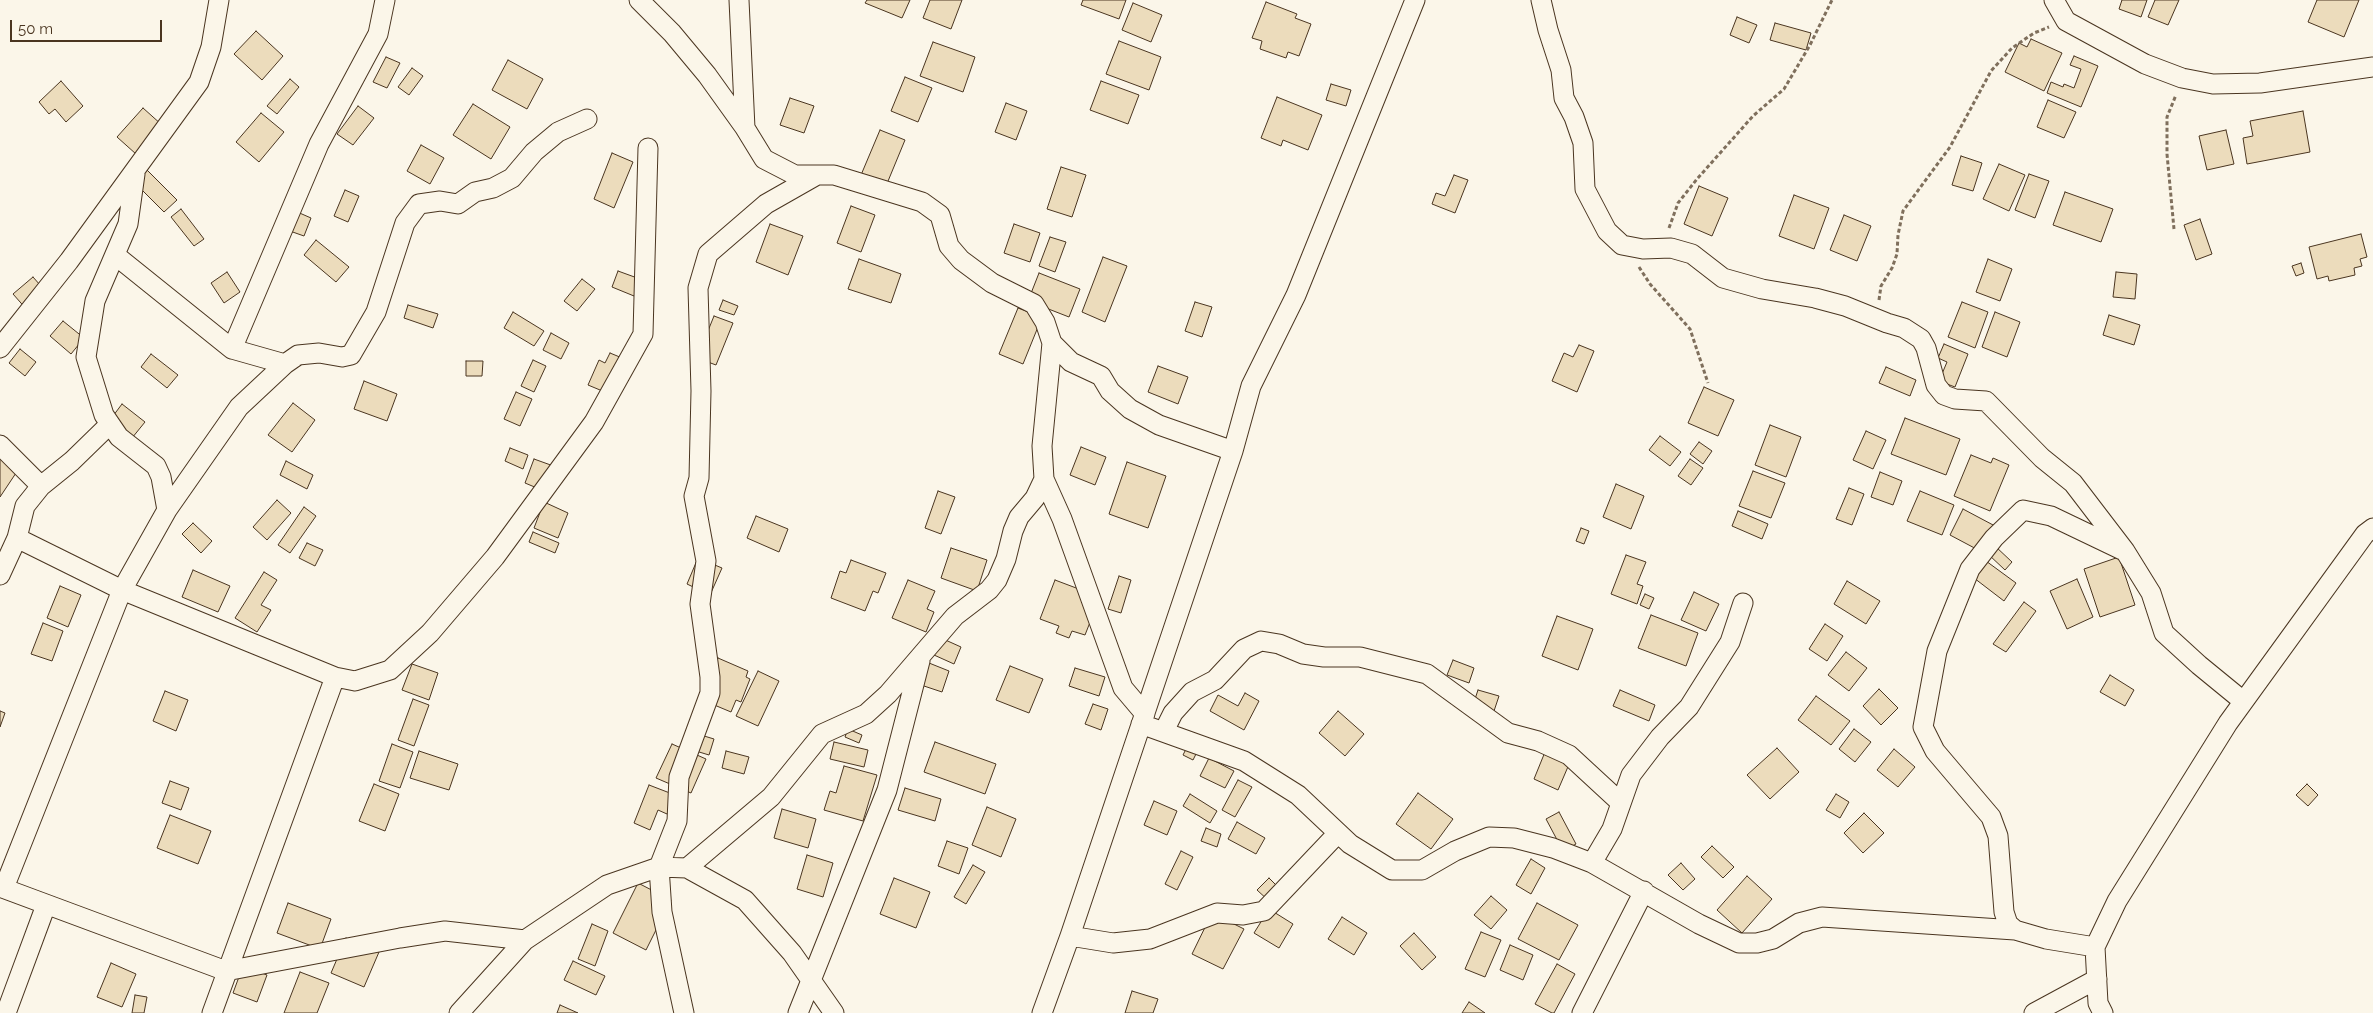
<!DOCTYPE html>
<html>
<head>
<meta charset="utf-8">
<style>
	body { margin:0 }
	#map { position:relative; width:2373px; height:1013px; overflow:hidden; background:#fbf6e9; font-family:Raleway,sans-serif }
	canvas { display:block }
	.scale { position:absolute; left:10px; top:20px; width:152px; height:22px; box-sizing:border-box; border:2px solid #4a3520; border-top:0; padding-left:6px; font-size:15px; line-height:18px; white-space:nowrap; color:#4a3520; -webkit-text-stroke:4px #fbf6e9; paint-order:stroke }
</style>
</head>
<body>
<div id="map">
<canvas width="2373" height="1013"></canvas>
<div class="scale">50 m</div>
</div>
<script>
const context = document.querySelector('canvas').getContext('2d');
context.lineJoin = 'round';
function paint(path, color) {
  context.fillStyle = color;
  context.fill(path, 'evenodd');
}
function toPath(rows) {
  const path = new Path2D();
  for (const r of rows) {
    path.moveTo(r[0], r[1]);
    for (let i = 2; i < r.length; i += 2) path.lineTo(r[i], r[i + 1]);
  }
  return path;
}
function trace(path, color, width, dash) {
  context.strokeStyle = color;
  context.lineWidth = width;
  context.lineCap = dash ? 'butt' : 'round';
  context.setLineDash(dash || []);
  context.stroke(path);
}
const building = toPath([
	[867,0,910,0,902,18,865,3,867,0],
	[930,0,962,0,951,29,923,18,930,0],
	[1083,0,1126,0,1119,19,1081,5,1083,0],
	[2122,0,2147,0,2141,17,2119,9,2122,0],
	[2155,0,2179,0,2168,25,2148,17,2155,0],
	[2317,0,2359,0,2344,37,2308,22,2317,0],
	[1266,2,1297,14,1295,18,1311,24,1299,56,1288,52,1286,58,1260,49,1262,41,1252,38,1266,2],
	[1133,3,1162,15,1151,42,1122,30,1133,3],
	[1737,17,1757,25,1749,43,1730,35,1737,17],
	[1775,23,1811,33,1806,50,1770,40,1775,23],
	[256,31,283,56,262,80,234,54,256,31],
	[2031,39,2062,53,2044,91,2005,72,2019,43,2027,47,2031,39],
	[1119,41,1161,57,1149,90,1106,74,1119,41],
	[933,42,975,57,963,92,920,76,933,42],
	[2074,56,2098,66,2081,107,2047,93,2051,82,2063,87,2064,84,2074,88,2081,69,2070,65,2074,56],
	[386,57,400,63,387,88,373,82,386,57],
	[508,60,543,79,527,109,492,90,508,60],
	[412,68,423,76,409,95,398,87,412,68],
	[905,77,932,88,918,122,891,111,905,77],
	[290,79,299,87,277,114,267,106,290,79],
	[61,81,83,106,66,122,55,109,49,114,39,102,61,81],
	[1101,81,1139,95,1128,124,1090,110,1101,81],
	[1331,84,1351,90,1346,106,1326,100,1331,84],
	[1277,97,1322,115,1308,150,1283,140,1281,146,1261,138,1277,97],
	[790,98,814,106,804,133,780,125,790,98],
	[2048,100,2076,112,2064,138,2037,127,2048,100],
	[1006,103,1027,111,1016,140,995,132,1006,103],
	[473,104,510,127,491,159,453,135,473,104],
	[358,106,374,118,353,145,337,134,358,106],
	[143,108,162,125,136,154,117,137,143,108],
	[2303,111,2310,152,2247,164,2243,138,2253,136,2250,121,2303,111],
	[261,113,284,132,259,162,236,142,261,113],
	[880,130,905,140,886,186,861,175,880,130],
	[2226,130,2234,164,2207,170,2199,136,2226,130],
	[421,145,444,158,430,184,407,171,421,145],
	[612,153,633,162,614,208,594,199,612,153],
	[1961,156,1982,163,1973,191,1952,185,1961,156],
	[1999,164,2025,175,2009,211,1983,199,1999,164],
	[1061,167,1086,175,1072,217,1047,209,1061,167],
	[146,169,177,200,164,212,133,181,146,169],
	[2029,174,2049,181,2035,218,2015,210,2029,174],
	[1454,175,1468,180,1455,213,1432,204,1436,193,1445,196,1454,175],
	[1699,186,1728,198,1712,236,1684,224,1699,186],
	[345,190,359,196,348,222,334,216,345,190],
	[2065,192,2113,209,2101,242,2053,225,2065,192],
	[1794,195,1829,208,1814,249,1779,236,1794,195],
	[851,206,875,215,861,252,837,243,851,206],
	[181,209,204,239,194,246,171,217,181,209],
	[295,211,311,218,304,236,287,230,295,211],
	[1844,215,1871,226,1857,261,1830,250,1844,215],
	[2200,219,2212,254,2196,260,2184,225,2200,219],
	[770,224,803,236,788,275,756,262,770,224],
	[1014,224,1040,233,1030,262,1004,253,1014,224],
	[2361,234,2367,257,2360,259,2362,266,2354,268,2355,275,2329,281,2328,276,2317,279,2309,247,2361,234],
	[1050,237,1066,242,1055,272,1039,266,1050,237],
	[316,240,349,267,336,282,304,255,316,240],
	[1103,257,1127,266,1105,322,1082,312,1103,257],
	[859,259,901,274,891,303,848,289,859,259],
	[1988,259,2012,269,2000,301,1976,292,1988,259],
	[2301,263,2304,273,2296,276,2292,266,2301,263],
	[618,271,640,279,634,296,612,287,618,271],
	[227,272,240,292,224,303,211,283,227,272],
	[2116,272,2137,274,2135,299,2113,297,2116,272],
	[1039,273,1080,289,1069,317,1028,301,1039,273],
	[33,277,48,294,28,311,13,294,33,277],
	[582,279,595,289,577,311,564,301,582,279],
	[723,300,738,306,734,315,719,310,723,300],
	[1195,302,1212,307,1202,337,1185,331,1195,302],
	[1962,302,1988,312,1975,348,1948,337,1962,302],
	[408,305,438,314,433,328,404,318,408,305],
	[1018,308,1042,317,1023,364,999,354,1018,308],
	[513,312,544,331,534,346,504,328,513,312],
	[1995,312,2020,322,2007,357,1982,347,1995,312],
	[2109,315,2140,325,2134,345,2103,335,2109,315],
	[714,316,733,323,716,365,697,358,714,316],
	[63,321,84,338,71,354,50,336,63,321],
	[551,333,569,343,561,359,543,350,551,333],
	[1944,344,1968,354,1955,387,1939,381,1947,362,1938,358,1944,344],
	[1579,345,1594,351,1577,392,1552,381,1564,353,1573,357,1579,345],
	[20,349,36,362,25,376,9,363,20,349],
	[610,353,627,360,612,395,588,385,599,360,605,363,610,353],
	[151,354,178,375,167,388,141,367,151,354],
	[533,360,546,366,534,392,521,386,533,360],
	[466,361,483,361,482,376,466,376,466,361],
	[1158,366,1188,377,1178,404,1148,392,1158,366],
	[1886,367,1916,380,1910,396,1879,383,1886,367],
	[364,381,397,394,387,421,354,409,364,381],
	[1704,387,1734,400,1718,436,1688,423,1704,387],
	[516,392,532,399,520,426,504,419,516,392],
	[293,403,315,420,292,452,268,435,293,403],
	[122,404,145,422,132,438,110,420,122,404],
	[1905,418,1960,439,1946,475,1891,454,1905,418],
	[1770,425,1801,437,1786,477,1755,465,1770,425],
	[1866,431,1886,440,1873,469,1853,460,1866,431],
	[1660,436,1681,452,1670,466,1649,450,1660,436],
	[1699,442,1712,451,1703,464,1690,454,1699,442],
	[1081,447,1106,457,1095,485,1070,475,1081,447],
	[510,448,528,455,523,469,505,461,510,448],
	[0,454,20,467,0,497,0,454],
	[1971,455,1991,463,1993,458,2009,465,1990,511,1954,496,1971,455],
	[534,459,559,468,549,493,525,483,534,459],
	[1690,459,1703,468,1691,485,1678,476,1690,459],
	[286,461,313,475,307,489,280,475,286,461],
	[1127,462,1166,476,1148,528,1109,514,1127,462],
	[1753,471,1785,483,1771,518,1739,506,1753,471],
	[1880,472,1902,481,1893,505,1871,497,1880,472],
	[1616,484,1644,496,1631,529,1603,517,1616,484],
	[1849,488,1864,494,1852,525,1836,519,1849,488],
	[938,491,955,497,941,534,925,528,938,491],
	[1920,491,1954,505,1942,535,1907,521,1920,491],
	[277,500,291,513,267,540,253,527,277,500],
	[544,502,568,513,558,538,534,528,544,502],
	[304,507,316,516,290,553,278,545,304,507],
	[1963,509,1995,526,1982,552,1950,535,1963,509],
	[1738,511,1768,524,1762,539,1732,526,1738,511],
	[756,516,788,529,779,552,747,538,756,516],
	[193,523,212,541,201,553,182,534,193,523],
	[1581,528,1589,531,1584,544,1576,541,1581,528],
	[533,532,559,543,555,553,529,542,533,532],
	[307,543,323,550,315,566,299,558,307,543],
	[1995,546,2012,562,2005,570,1988,554,1995,546],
	[951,548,987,560,977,591,941,578,951,548],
	[1626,555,1646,562,1637,584,1643,586,1637,604,1611,594,1626,555],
	[2119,557,2135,605,2100,617,2084,569,2119,557],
	[698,558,722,568,710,595,687,584,698,558],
	[851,560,886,573,878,593,873,591,865,611,831,598,840,571,846,573,851,560],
	[1986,561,2016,583,2004,601,1974,578,1986,561],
	[193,570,230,586,218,612,182,597,193,570],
	[264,572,277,580,261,605,271,610,257,632,235,618,264,572],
	[1119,576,1131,580,1121,613,1108,609,1119,576],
	[2077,579,2093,617,2067,629,2050,591,2077,579],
	[908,580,935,591,927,609,934,612,926,632,892,618,908,580],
	[1055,580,1100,597,1085,635,1072,631,1069,638,1056,633,1059,626,1040,619,1055,580],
	[1847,581,1880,601,1866,624,1834,604,1847,581],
	[60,586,81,595,68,627,47,618,60,586],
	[1694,592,1719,604,1706,631,1681,620,1694,592],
	[1645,594,1654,598,1649,609,1640,605,1645,594],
	[2024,602,2036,611,2006,652,1993,644,2024,602],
	[1651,615,1698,633,1686,666,1638,648,1651,615],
	[1557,616,1593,629,1578,670,1542,656,1557,616],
	[43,623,63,631,52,661,31,654,43,623],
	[1825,624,1843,636,1827,661,1809,649,1825,624],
	[941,638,961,647,954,664,934,655,941,638],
	[1846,652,1867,668,1849,691,1828,675,1846,652],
	[718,658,748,671,746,677,750,679,741,702,736,700,731,712,700,699,718,658],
	[1453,660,1474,668,1469,683,1447,675,1453,660],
	[929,663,949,671,942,692,921,685,929,663],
	[412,664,438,673,429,700,402,690,412,664],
	[1010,666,1043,679,1029,713,996,700,1010,666],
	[1075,668,1105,677,1099,696,1069,686,1075,668],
	[758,671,779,681,758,726,736,716,758,671],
	[2110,675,2134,690,2125,706,2100,692,2110,675],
	[1879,689,1898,708,1881,725,1863,706,1879,689],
	[1478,690,1499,696,1494,711,1473,705,1478,690],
	[1620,690,1655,705,1649,721,1613,706,1620,690],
	[165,691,188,700,176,731,153,721,165,691],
	[1245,693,1259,701,1244,730,1210,711,1218,695,1238,706,1245,693],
	[1816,696,1850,721,1831,745,1798,720,1816,696],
	[413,699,429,705,414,746,398,740,413,699],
	[1093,704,1108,709,1101,730,1085,724,1093,704],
	[0,711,5,713,0,727,0,711],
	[1338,711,1364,734,1345,756,1319,733,1338,711],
	[848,729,862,735,859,743,845,737,848,729],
	[1854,729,1871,742,1855,762,1839,749,1854,729],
	[691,732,714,739,709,755,686,748,691,732],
	[834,742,868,750,864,767,830,759,834,742],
	[935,742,996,764,985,794,924,772,935,742],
	[1189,743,1199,748,1193,760,1183,755,1189,743],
	[392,744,413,752,400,788,379,781,392,744],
	[672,744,706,759,691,793,656,778,672,744],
	[1777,748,1799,772,1770,799,1747,775,1777,748],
	[1894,749,1915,767,1898,787,1877,770,1894,749],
	[419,751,458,764,449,790,410,778,419,751],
	[726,751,749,757,744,774,722,768,726,751],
	[1545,752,1570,762,1558,790,1534,779,1545,752],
	[1209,758,1234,771,1225,788,1200,776,1209,758],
	[844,766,877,775,863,821,824,810,830,791,836,793,844,766],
	[1238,780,1252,787,1235,817,1222,810,1238,780],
	[170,781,189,788,181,810,162,803,170,781],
	[374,784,399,794,385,831,359,821,374,784],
	[2307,784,2318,795,2308,806,2296,795,2307,784],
	[649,785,675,795,667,814,658,810,650,830,634,823,649,785],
	[905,788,941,799,935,821,898,810,905,788],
	[1418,793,1453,819,1431,849,1396,824,1418,793],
	[1190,794,1217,811,1210,823,1183,806,1190,794],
	[1836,794,1849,802,1840,818,1826,810,1836,794],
	[1154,801,1177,811,1167,835,1144,825,1154,801],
	[987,807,1016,819,1001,857,972,845,987,807],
	[782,809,816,819,808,848,774,838,782,809],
	[1559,812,1576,844,1563,851,1546,819,1559,812],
	[1864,813,1884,833,1863,853,1844,833,1864,813],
	[170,815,211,831,198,864,157,848,170,815],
	[1237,822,1265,838,1256,854,1228,839,1237,822],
	[1206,828,1221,834,1217,847,1201,841,1206,828],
	[947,841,968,848,959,874,938,866,947,841],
	[1712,846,1734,867,1723,878,1701,857,1712,846],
	[1181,851,1193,857,1177,890,1165,884,1181,851],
	[807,855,833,863,823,897,797,889,807,855],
	[1531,859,1545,868,1531,894,1516,885,1531,859],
	[1681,863,1695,879,1683,890,1668,875,1681,863],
	[973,865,985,872,966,904,954,897,973,865],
	[1747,876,1772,899,1742,933,1717,910,1747,876],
	[894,878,930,892,916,928,880,914,894,878],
	[1269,878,1281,890,1269,901,1257,890,1269,878],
	[638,883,671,900,646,950,613,933,638,883],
	[1491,896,1507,910,1491,929,1474,915,1491,896],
	[288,903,331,919,320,949,277,933,288,903],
	[1537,903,1578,925,1559,960,1518,939,1537,903],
	[1269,909,1293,924,1279,948,1254,933,1269,909],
	[1212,913,1244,929,1223,969,1192,954,1212,913],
	[1342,917,1367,933,1354,955,1328,939,1342,917],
	[592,924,608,931,595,966,578,959,592,924],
	[1481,932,1501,940,1485,977,1465,969,1481,932],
	[1414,933,1436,957,1422,970,1400,946,1414,933],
	[346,938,379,952,364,987,331,973,346,938],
	[1510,945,1533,955,1523,980,1500,970,1510,945],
	[573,961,605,976,596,995,564,980,573,961],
	[111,963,136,974,122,1007,97,997,111,963],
	[1557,964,1575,974,1554,1013,1552,1013,1535,1004,1557,964],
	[243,966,267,975,257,1002,233,993,243,966],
	[300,972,329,983,317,1013,284,1013,300,972],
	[1132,991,1158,999,1153,1013,1125,1013,1132,991],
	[135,995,147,997,144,1013,132,1013,135,995],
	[1469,1002,1485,1013,1462,1013,1469,1002],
	[560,1005,578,1013,557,1013,560,1005]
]);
paint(building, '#ecdcbc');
trace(building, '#4a3520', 1);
const street = toPath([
	[639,0,672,33,707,75,745,128,764,159,795,175,834,175,922,202,940,215,949,246,961,260,992,283,1034,304,1045,322,1052,343,1071,362,1101,376,1110,391,1130,409,1159,425,1233,451],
	[739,0,745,128],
	[1541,0,1548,30,1561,70,1564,98,1574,117,1583,143,1585,189,1607,231,1622,245,1643,249,1671,248,1692,254,1723,278,1762,289,1815,298,1845,306,1887,323,1904,328,1921,339,1926,348,1936,385,1944,395,1955,399,1986,401,2042,458,2073,483,2125,551,2151,593,2164,633,2199,665,2243,701],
	[2054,0,2066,21,2145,64,2182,78,2213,84,2260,83,2373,67],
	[135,174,128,224,95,301,86,357,104,415,119,437,156,466,161,477,167,510],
	[115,255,232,349,285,364],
	[1052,343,1042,446,1044,479,1062,519,1123,688,1145,714],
	[0,348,69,261,199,82,211,47,219,0],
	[232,349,319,144,378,34,385,0],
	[0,445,41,486],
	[17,538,122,590,335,677,355,681,390,670,430,633,495,557,594,422,643,334,648,148],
	[0,575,17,538,25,506,41,486,72,461,110,424],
	[1141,724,1244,761,1298,795,1350,844,1392,870,1422,870,1455,851,1489,837,1514,838,1553,848,1592,863,1699,924,1739,943,1757,943,1773,939,1799,923,1822,917,2015,930],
	[1164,731,1173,713,1192,692,1215,680,1244,649,1261,641,1279,644,1303,654,1324,657,1360,657,1427,674,1508,733,1538,741,1569,755,1621,803],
	[1592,863,1612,829,1631,775,1660,737,1689,707,1730,642,1743,603],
	[687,868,745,900,792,953,834,1013],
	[0,887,226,971,400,938,445,931,525,940],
	[4,888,122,590,167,510,239,407,285,364,298,355,319,353,342,357,351,355,376,312,405,223,419,204,440,201,458,204,475,192,493,188,512,178,534,152,558,132,587,119],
	[1070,936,1113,943,1150,939,1217,913,1243,915,1264,911,1338,833],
	[2095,947,2046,939,2015,930,2008,924,2004,912,1998,836,1991,817,1935,751,1923,727,1937,651,1970,569,1994,538,2023,510,2051,516,2122,550],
	[6,1013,46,905],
	[212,1013,335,677],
	[459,1013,525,940,607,885,659,867,687,868,771,797,822,734,866,714,888,694,955,616,989,590,997,580,1006,559,1013,531,1019,517,1035,498,1044,479],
	[684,1013,662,912,659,867,677,821,679,777,710,693,710,677,700,604,706,561,694,496,699,478,701,391,698,288,708,254,766,204,817,175],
	[798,1013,887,790,920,661],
	[1042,1013,1070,936,1233,451,1251,386,1296,295,1415,0],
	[1582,1013,1644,891],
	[2034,1013,2097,979],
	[2103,1013,2098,1003,2095,947,2117,901,2228,723,2365,534,2373,528]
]);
trace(street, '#4a3520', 21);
trace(toPath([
	[1669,228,1678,203,1697,179,1753,116,1784,89,1810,45,1832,0],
	[2174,229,2167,154,2167,117,2176,95],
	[1639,267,1650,284,1690,329,1708,383],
	[1879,300,1881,286,1892,268,1897,254,1898,235,1903,211,1950,147,1991,71,2012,48,2034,33,2049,27]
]), '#7f6f5c', 3, [4, 2.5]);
trace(street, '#fbf6e9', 19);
</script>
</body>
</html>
